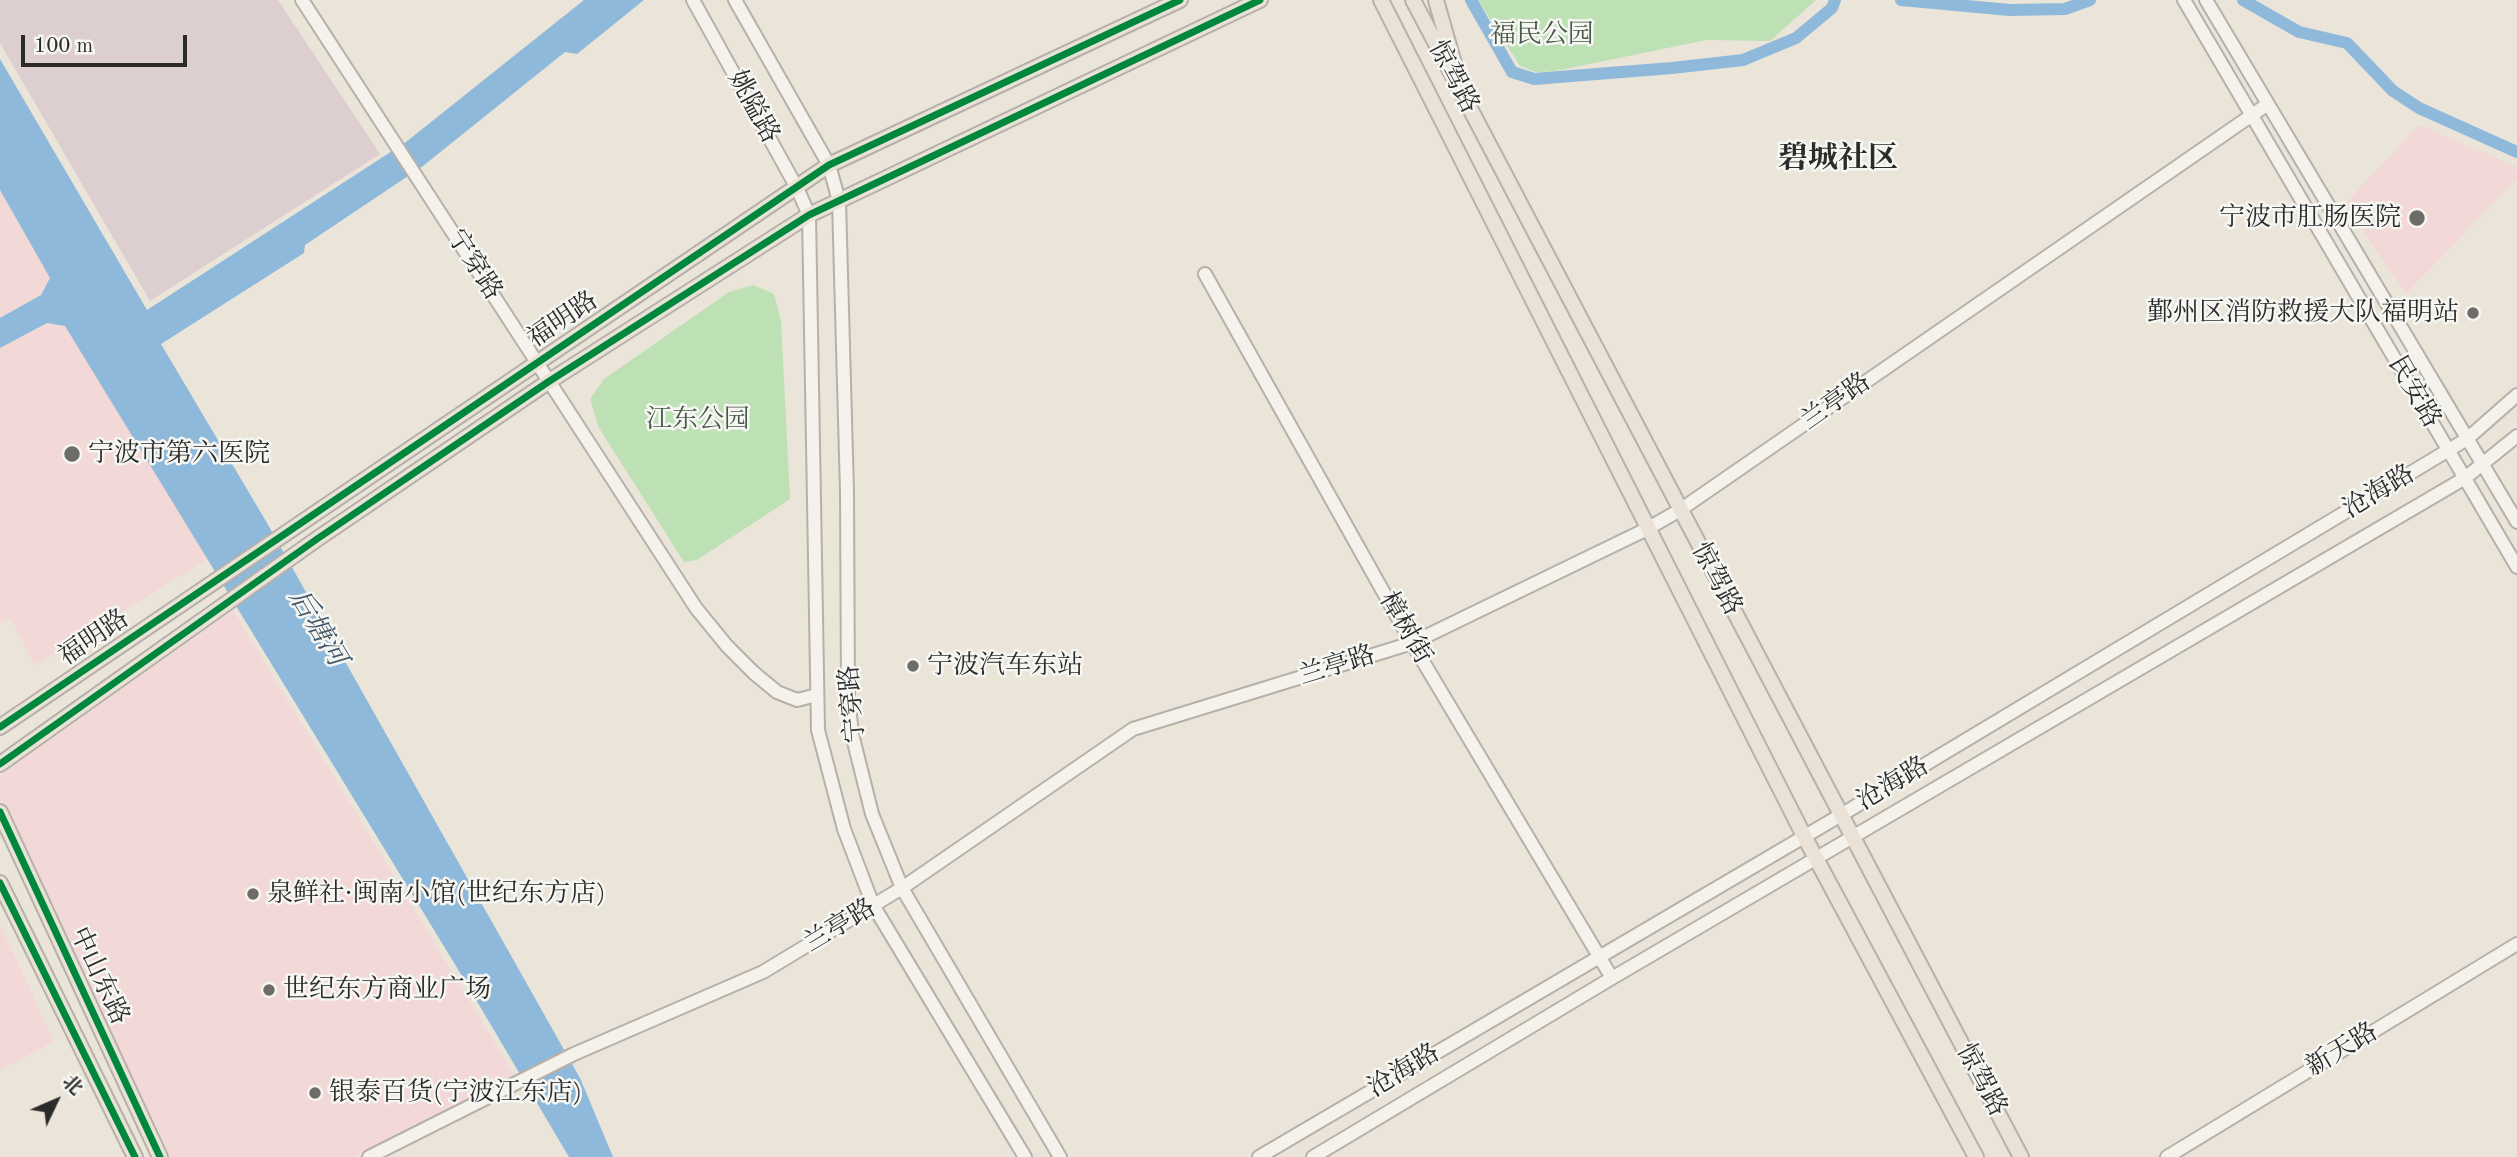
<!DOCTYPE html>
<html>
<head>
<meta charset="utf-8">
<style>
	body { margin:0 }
	#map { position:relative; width:2517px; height:1157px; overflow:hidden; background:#ebe4d9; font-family:"Old Standard TT","Noto Serif SC",serif }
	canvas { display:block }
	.north { position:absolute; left:21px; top:1066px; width:70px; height:70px; -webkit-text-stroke:5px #f6f6f2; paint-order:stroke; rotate:46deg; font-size:19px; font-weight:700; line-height:28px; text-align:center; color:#2b2b2b }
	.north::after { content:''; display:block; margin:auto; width:24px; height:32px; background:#2b2b2b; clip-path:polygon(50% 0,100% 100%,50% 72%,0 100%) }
	.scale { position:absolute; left:21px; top:35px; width:166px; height:32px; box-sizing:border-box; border:4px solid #2b2b2b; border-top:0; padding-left:9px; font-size:21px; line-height:24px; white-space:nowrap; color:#2b2b2b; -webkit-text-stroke:5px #f6f6f2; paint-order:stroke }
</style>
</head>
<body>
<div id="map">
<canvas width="2517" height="1157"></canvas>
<div class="north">北</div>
<div class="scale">100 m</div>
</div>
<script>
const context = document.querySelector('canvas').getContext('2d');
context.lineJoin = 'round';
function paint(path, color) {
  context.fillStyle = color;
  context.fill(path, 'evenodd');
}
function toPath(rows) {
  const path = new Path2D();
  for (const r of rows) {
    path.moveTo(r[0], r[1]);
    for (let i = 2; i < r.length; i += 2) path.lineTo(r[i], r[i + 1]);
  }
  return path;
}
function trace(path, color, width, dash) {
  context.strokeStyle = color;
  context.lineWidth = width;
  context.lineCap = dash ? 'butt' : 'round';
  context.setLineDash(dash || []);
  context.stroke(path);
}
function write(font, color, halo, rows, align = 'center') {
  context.font = font + ' "Old Standard TT","Noto Serif SC",serif';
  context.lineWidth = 5;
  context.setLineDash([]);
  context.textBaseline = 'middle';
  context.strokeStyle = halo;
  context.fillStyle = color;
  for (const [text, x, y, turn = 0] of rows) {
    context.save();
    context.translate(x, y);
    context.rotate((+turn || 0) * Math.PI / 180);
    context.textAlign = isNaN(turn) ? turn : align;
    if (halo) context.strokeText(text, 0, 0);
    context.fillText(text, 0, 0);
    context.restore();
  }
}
paint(toPath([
	[2419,125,2517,167,2517,178,2406,294,2345,204],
	[0,190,50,278,41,295,0,318],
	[47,323,65,325,208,559,35,665,11,618,0,623,0,348],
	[233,610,514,1075,353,1157,171,1157,0,798,0,775],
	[0,925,54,1041,0,1070]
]), '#f2d8d6');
paint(toPath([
	[0,0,278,0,380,154,150,301,0,43]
]), '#ddcfcf');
paint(toPath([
	[1478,0,1816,0,1770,41,1707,40,1555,71,1536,72,1520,66],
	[753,285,774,294,781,321,790,499,697,560,684,562,599,428,590,399,604,379,729,292]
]), '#bde1b5');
paint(toPath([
	[584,0,644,0,577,54,565,52,423,166,305,245,304,253,161,344,267,523,580,1078,613,1157,569,1157,456,966,65,326,47,323,0,348,0,318,41,295,50,278,0,190,0,59,147,310,406,142]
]), '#8fb9da');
trace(toPath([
	[1471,0,1512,72,1534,79,1672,68,1743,60,1796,38,1832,8,1835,0],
	[1901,0,2010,10,2065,9,2090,0],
	[2243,0,2299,32,2347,43,2393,91,2419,108,2517,152]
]), '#8fb9da', 12);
const secondary = toPath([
	[302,0,696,608,727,646,754,673,777,692,797,700,817,695],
	[693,0,797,188,809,215,818,730,844,829,873,905,1025,1157],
	[735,0,829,165,839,201,847,492,848,696,852,734,872,814,902,888,1060,1157],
	[2184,0,2517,567],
	[2206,0,2517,522],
	[1205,274,1412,643,1612,978],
	[369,1157,574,1054,763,972,902,888,1133,729,1412,643,1647,529,1680,510,2268,104],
	[1259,1157,1841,815,2467,439,2517,395],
	[1313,1157,1612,978,2465,478,2517,436],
	[2167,1157,2517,944]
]);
const primary = toPath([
	[1381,0,1804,836,1976,1157],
	[1413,0,2021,1157],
	[1436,0,1455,67],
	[0,727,829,165,1180,0],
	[0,764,317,539,548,382,809,215,1260,0],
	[0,812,160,1157],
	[0,883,135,1157]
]);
trace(secondary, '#b5b1aa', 16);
trace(primary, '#b5b1aa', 18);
trace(secondary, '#f5f1eb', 12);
trace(primary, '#eae2d6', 14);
trace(toPath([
	[0,727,829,165,1180,0],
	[0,764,317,539,548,382,809,215,1260,0],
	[0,812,160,1157],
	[0,883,135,1157]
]), '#00873e', 7);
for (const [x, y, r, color] of [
	[2417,218,9,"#6e6c68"],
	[2473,313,7,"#6e6c68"],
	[72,454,9,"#6e6c68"],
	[913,666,7,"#6e6c68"],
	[253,894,7,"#6e6c68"],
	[269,990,7,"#6e6c68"],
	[315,1093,7,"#6e6c68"]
]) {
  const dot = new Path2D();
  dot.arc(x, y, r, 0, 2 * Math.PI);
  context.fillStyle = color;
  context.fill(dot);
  trace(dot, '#f6f6f2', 2.5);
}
write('26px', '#465846', '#f6f6f2', [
	["福民公园",1542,35],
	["江东公园",698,420]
]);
write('26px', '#2b2b2b', '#f6f6f2', [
	["惊驾路",1453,77,62],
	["姚隘路",753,107,61],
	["宁穿路",474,265,57],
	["福明路",563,320,-34],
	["民安路",2414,392,60],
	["兰亭路",1836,402,-35],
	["沧海路",2379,492,-31],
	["惊驾路",1716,579,62],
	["樟树街",1405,628,60],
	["福明路",94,638,-34],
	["兰亭路",1337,666,-17],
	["宁穿路",853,704,-95],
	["沧海路",1893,784,-31],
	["兰亭路",840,926,-31],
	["中山东路",99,976,65],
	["新天路",2342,1050,-31],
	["沧海路",1404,1071,-31],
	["惊驾路",1981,1080,62]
]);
write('26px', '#2b2b2b', '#f6f6f2', [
	["宁波市肛肠医院",2401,218,"right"],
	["鄞州区消防救援大队福明站",2459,313,"right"],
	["宁波市第六医院",88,454],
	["宁波汽车东站",927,666],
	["泉鲜社·闽南小馆(世纪东方店)",267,894],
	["世纪东方商业广场",283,990],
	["银泰百货(宁波江东店)",329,1093]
], 'left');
write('italic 28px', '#405668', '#f6f6f2', [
	["后塘河",317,628,59]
]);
write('bold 30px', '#2b2b2b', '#f6f6f2', [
	["碧城社区",1838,159]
]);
</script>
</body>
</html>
